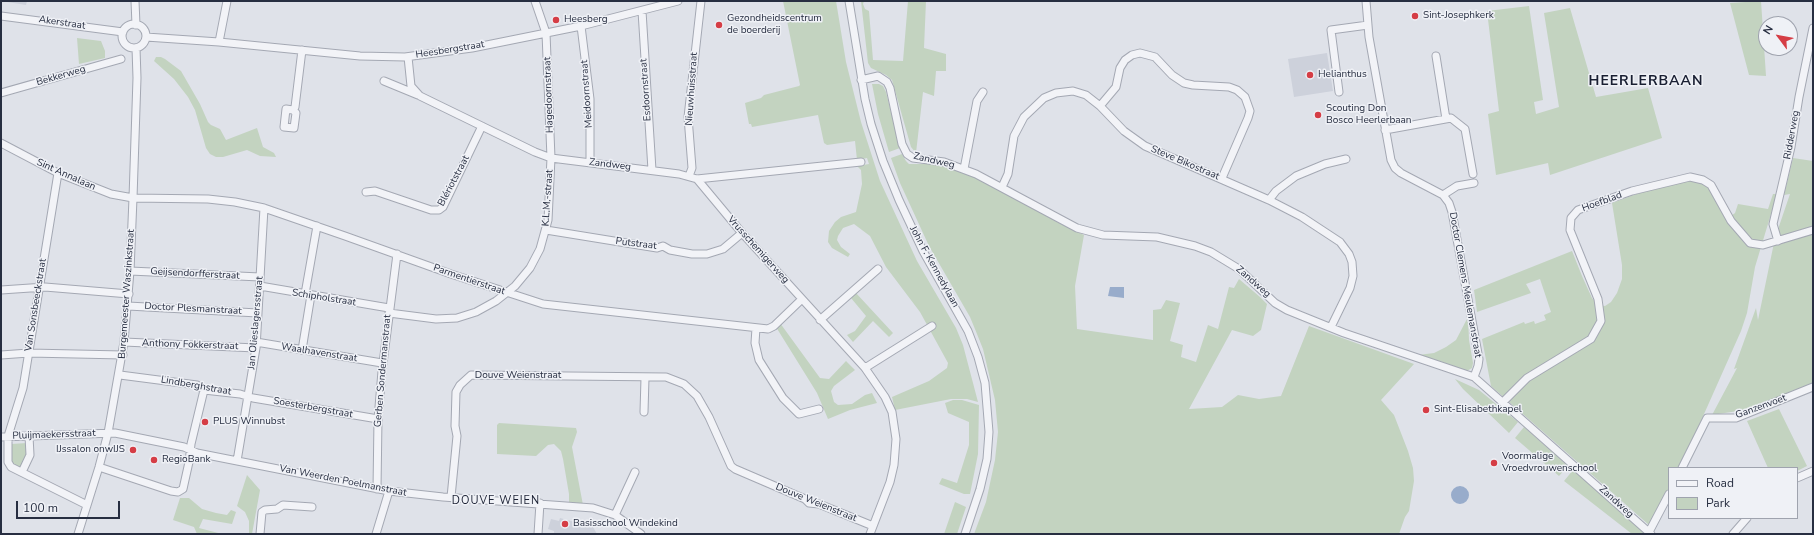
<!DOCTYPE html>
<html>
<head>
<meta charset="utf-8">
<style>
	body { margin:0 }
	#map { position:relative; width:1814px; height:535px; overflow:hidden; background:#dfe2e9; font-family:"Nunito Sans",sans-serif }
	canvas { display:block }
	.frame { position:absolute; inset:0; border:2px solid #272e41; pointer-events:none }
	.legend { position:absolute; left:1668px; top:467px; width:130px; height:52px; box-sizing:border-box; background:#eff1f6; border:1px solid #9fa3ae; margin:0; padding:5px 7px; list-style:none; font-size:12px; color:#272e41 }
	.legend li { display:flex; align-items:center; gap:8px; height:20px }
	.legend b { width:20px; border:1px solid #9fa3ae }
	.north { position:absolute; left:1758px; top:16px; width:40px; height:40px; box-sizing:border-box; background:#eff1f6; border:1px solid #9fa3ae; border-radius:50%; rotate:302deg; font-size:11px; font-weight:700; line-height:16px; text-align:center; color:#272e41 }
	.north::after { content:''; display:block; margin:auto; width:14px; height:18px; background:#d53d45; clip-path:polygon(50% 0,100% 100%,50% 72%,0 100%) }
	.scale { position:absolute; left:16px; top:501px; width:104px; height:18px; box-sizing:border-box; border:2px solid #272e41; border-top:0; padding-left:5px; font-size:12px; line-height:14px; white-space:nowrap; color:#272e41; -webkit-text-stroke:3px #eff1f6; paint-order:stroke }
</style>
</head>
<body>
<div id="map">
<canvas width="1814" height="535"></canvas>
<div class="frame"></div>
<ul class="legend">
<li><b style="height:5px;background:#f2f3f7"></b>Road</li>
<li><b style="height:11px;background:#c3d3c0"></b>Park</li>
</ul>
<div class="north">N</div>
<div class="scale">100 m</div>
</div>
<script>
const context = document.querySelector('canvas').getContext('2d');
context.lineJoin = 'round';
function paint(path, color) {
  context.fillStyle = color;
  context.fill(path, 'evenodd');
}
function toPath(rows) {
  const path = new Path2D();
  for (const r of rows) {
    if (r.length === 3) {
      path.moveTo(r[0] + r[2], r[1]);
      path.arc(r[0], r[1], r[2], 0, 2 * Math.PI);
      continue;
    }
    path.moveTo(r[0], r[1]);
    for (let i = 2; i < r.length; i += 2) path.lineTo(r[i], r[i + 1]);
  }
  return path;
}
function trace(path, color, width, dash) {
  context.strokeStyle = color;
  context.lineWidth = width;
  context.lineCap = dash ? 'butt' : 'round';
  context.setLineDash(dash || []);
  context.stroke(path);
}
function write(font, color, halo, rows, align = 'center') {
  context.font = font + ' "Nunito Sans",sans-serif';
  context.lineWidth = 3;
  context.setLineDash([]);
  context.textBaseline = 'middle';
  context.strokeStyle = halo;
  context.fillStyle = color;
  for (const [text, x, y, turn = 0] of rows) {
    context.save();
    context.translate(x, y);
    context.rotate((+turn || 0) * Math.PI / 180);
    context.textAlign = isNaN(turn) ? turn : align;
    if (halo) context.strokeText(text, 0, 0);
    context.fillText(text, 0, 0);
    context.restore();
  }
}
paint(toPath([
	[1,1,27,1,26,5],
	[1327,53,1333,91,1294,97,1288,59],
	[560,518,593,527,597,534,554,534,554,531,548,529,551,519,559,521]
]), '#cdd1db');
paint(toPath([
	[783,1,836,1,846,62,861,122,880,181,917,261,956,328,963,345,978,402,967,399,951,399,895,410,892,397,929,381,947,368,948,363,920,312,886,267,870,236,854,224,843,228,838,236,837,240,841,247,850,254,848,257,832,248,828,242,829,231,835,222,841,217,856,212,862,184,861,170,857,166,869,164,867,158,857,160,855,141,827,145,824,143,818,115,752,127,751,124,749,124,745,103,761,98,764,95,799,86,800,85],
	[861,1,864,1,863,4,865,9,869,11,873,60,903,61,908,1,926,1,924,48,946,54,946,71,936,71,934,96,923,92,916,153,911,147,892,80,886,75,871,68,868,63],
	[1761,1,1766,76,1749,75,1730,3],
	[1529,6,1543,100,1534,102,1536,114,1559,107,1544,13,1570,8,1596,97,1648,88,1662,138,1550,175,1548,163,1496,175,1488,114,1499,111,1487,11],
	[77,38,101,41,105,51,105,58,79,64],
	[156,57,161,57,165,59,181,71,200,104,208,122,211,125,220,129,226,140,257,128,263,147,274,153,276,157,260,156,247,150,223,157,216,157,210,154,206,148,195,110,188,97,174,79,154,61],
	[872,84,879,84,883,86,886,92,900,148,889,152,878,114],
	[902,154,906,161,909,164,936,164,970,174,1059,223,1084,235,1075,286,1077,329,1153,340,1153,310,1161,309,1166,300,1180,303,1170,341,1183,345,1181,357,1196,362,1208,325,1218,329,1229,287,1234,288,1239,279,1260,297,1267,304,1261,330,1253,336,1232,330,1189,409,1222,407,1238,395,1259,399,1281,396,1309,326,1414,364,1381,400,1394,415,1408,451,1413,468,1414,481,1409,511,1405,517,1399,534,974,534,986,502,995,460,998,432,995,400,983,349,977,334,970,317,929,246,900,183,891,158],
	[1793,158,1813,161,1813,385,1744,410,1712,415,1737,368,1734,369,1756,308,1758,320,1775,238,1790,194,1784,195],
	[1694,180,1707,186,1727,219,1735,213,1738,204,1768,209,1773,194,1777,194,1755,267,1747,313,1741,331,1680,468,1669,468,1669,490,1654,520,1649,525,1491,386,1482,339,1524,322,1525,324,1534,321,1535,324,1546,320,1544,315,1551,312,1540,279,1526,284,1531,293,1477,312,1474,290,1572,251,1582,276,1592,298,1598,305,1605,306,1611,302,1617,293,1622,279,1622,265,1612,203,1650,189],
	[856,293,893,333,889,337,873,321,853,342,847,335,855,331,866,316,851,298],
	[1468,317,1469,340,1473,363,1472,368,1465,372,1418,355,1434,353,1446,347,1456,340],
	[780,323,820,378,829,379,846,361,855,370,834,386,831,391,834,402,838,405,852,404,865,395,872,393,877,403,850,410,828,419,817,393,776,327],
	[1455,379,1479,390,1518,422,1509,433,1463,389],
	[953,400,962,400,979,405,978,454,970,494,964,494,939,484,942,478,957,483,969,445,969,422,948,413,945,403],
	[1779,409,1807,466,1797,471,1797,468,1768,468,1747,421],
	[499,423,576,428,577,432,572,447,583,505,569,503,569,494,563,459,561,451,554,444,548,445,536,456,497,454,497,425],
	[1524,427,1568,466,1559,476,1515,438],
	[27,443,28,454,22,466,19,467,12,464,11,444],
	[1573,470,1647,534,1632,534,1564,481],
	[247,475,260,490,252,534,249,534,249,521,245,512,237,506],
	[180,498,189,498,202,509,216,513,227,515,231,510,236,512,232,524,203,519,199,528,222,534,197,534,194,527,173,520],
	[955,502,966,507,957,534,944,534]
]), '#c3d3c0');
paint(toPath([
	[1110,287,1124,287,1124,298,1108,296],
	[1460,495,9]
]), '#98accb');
const minor = toPath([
	[135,1,136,25],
	[849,1,865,99,871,124,883,161,899,200,923,251,968,331,978,357,985,383,989,432,987,459,980,489,965,534],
	[1366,1,1369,37,1391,160,1395,168,1401,173,1443,195,1449,203,1452,212,1479,359,1478,366,1474,377],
	[642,11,652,170],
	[1,16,123,32],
	[134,36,12],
	[581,26,590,99,590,162],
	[146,37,219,42,360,56,405,57,472,48,581,26,678,1],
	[219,42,227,1],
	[1436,56,1446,119],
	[408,57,411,86,420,96,535,152,551,158,679,174,697,179,861,162],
	[861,80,878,76,887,82,890,88,902,144,907,154,913,158,944,162,976,174,1077,228,1103,235,1157,237,1195,246,1211,252,1239,269,1275,303,1287,310,1344,333,1474,377,1651,534],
	[384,81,418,95],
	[1339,92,1331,30,1368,25],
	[1,93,121,59],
	[1100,106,1116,87,1120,68,1125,60,1132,55,1140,53,1155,57,1172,75,1184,83,1193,85,1229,87,1237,90,1245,97,1250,111,1248,118,1222,178],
	[293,110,296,113,294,128,284,127,286,109,293,110,295,107,302,50],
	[1385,130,1451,118,1465,129,1473,174],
	[1,143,58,173,111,194,133,198,208,199,235,202,264,208,345,236,451,274,543,304,768,329,774,326,802,299],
	[964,169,977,101,983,92],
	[58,173,23,388,8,436,8,462,11,467,87,505],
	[689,176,692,168,688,117,701,1],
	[697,179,742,233,865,368,885,397,892,412,896,439,894,465,890,482,870,534],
	[1002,187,1008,174,1014,136,1024,117,1044,98,1056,93,1073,91,1086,95,1100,106,1124,131,1145,146,1269,200,1302,217,1340,242,1349,254,1352,262,1353,276,1350,288,1331,327],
	[366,192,375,191,431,210,439,210,443,207,482,126],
	[1443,195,1457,186,1474,183],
	[1269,200,1276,191,1296,176,1325,164,1346,159],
	[546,230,657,248,663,246,670,250,692,254,707,254,723,249,742,233],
	[1778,241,1773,224,1791,147,1799,97,1813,28],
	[130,271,260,277],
	[260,286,389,308],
	[1,290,45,287,129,294],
	[305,294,317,226],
	[128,306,258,313],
	[389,313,436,319,457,318,476,312,496,301,515,286,530,268,540,249,548,220,551,158,546,33,535,1],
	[820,320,878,269],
	[756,328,755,343,759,360,783,398,799,414,819,409],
	[124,342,256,348],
	[256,342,382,363],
	[302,350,311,295],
	[1,355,29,353,123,355],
	[865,368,932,326],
	[120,375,197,385,204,390,240,394,253,398,378,419],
	[1503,402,1527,378,1591,339,1601,321,1598,299,1570,230,1571,218,1578,210,1632,191,1690,177,1703,180,1711,185,1731,221,1750,243,1763,245,1813,230],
	[644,412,645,378],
	[1,437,115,433,184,447,197,453,389,491,443,497,593,508,615,515,641,534],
	[237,461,256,348,264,208],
	[99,467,171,491,178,492,183,489,189,462,191,444,204,390],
	[1682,468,1707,418,1736,418,1813,387],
	[22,472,30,455,29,436],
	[1797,478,1813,471],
	[377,489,378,419,382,371,397,254],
	[451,497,457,436,455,426,456,392,460,385,471,375,666,377,684,384,697,396,709,417,731,466,735,469,805,499,809,503,819,504,873,526],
	[615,515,635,472],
	[1649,532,1669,494],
	[78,534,99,467,108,433,124,342,130,271,133,198,137,78,136,48],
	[260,534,262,512,265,510,277,509,283,505,312,507],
	[376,534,389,491],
	[538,534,540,503],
	[1733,534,1747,518]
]);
trace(minor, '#a4a8b3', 9);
trace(minor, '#f2f3f7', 7);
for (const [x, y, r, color] of [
	[1415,16,4,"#d53d45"],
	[556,20,4,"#d53d45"],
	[719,25,4,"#d53d45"],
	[1310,75,4,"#d53d45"],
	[1318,115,4,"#d53d45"],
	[1426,410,4,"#d53d45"],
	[205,422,4,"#d53d45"],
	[133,450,4,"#d53d45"],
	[154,460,4,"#d53d45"],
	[1494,463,4,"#d53d45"],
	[565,524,4,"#d53d45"]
]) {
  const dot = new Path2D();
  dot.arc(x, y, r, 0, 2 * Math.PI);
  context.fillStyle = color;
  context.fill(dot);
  trace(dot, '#eff1f6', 1.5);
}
write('10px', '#272e41', '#eff1f6', [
	["Sint-Josephkerk",1423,16],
	["Gezondheidscentrum",727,19],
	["de boerderij",727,31],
	["Heesberg",564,20],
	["Helianthus",1318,75],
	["Scouting Don",1326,109],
	["Bosco Heerlerbaan",1326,121],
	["Sint-Elisabethkapel",1434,410],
	["PLUS Winnubst",213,422],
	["IJssalon onwIJS",125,450,"right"],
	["Voormalige",1502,457],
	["Vroedvrouwenschool",1502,469],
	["RegioBank",162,460],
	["Basisschool Windekind",573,524]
], 'left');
write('10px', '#272e41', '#eff1f6', [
	["Akerstraat",62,23,8],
	["Heesbergstraat",450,50,-9],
	["Bekkerweg",61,76,-16],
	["Nieuwhuisstraat",692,89,-86],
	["Esdoornstraat",646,90,-94],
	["Meidoornstraat",587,94,-94],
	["Hagedoornstraat",549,95,-92],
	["Ridderweg",1792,135,-80],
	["Zandweg",934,161,13],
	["Steve Bikostraat",1185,163,23],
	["Zandweg",610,165,7],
	["Sint Annalaan",66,175,24],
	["Blériotstraat",454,181,-62],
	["K.L.M.-straat",548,198,-86],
	["Hoefblad",1602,202,-20],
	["Putstraat",636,244,7],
	["Vrusschemigerweg",758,250,48],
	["John F. Kennedylaan",934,267,61],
	["Geijsendorfferstraat",195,274,3],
	["Parmentierstraat",469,280,19],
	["Zandweg",1253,282,41],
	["Doctor Clemens Meulemanstraat",1465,285,80],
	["Burgemeester Waszinkstraat",127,294,-86],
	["Schipholstraat",324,298,9],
	["Van Sonsbeeckstraat",36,305,-81],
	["Doctor Plesmanstraat",193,309,3],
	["Jan Olieslagersstraat",256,323,-85],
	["Anthony Fokkerstraat",190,345,2],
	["Waalhavenstraat",319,353,9],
	["Gerben Sondermanstraat",383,371,-85],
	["Douve Weienstraat",518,376],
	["Lindberghstraat",196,386,10],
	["Ganzenvoet",1761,407,-20],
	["Soesterbergstraat",313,408,10],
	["Pluijmaekersstraat",54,435,-2],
	["Van Weerden Poelmanstraat",343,481,11],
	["Zandweg",1616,502,42],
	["Douve Weienstraat",816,503,22]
]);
context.letterSpacing = '1px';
write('11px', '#191f32', '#eff1f6', [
	["DOUVE WEIEN",496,501]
]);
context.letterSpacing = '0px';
context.letterSpacing = '1px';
write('bold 14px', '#191f32', '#eff1f6', [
	["HEERLERBAAN",1646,82]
]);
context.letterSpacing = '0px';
</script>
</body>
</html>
